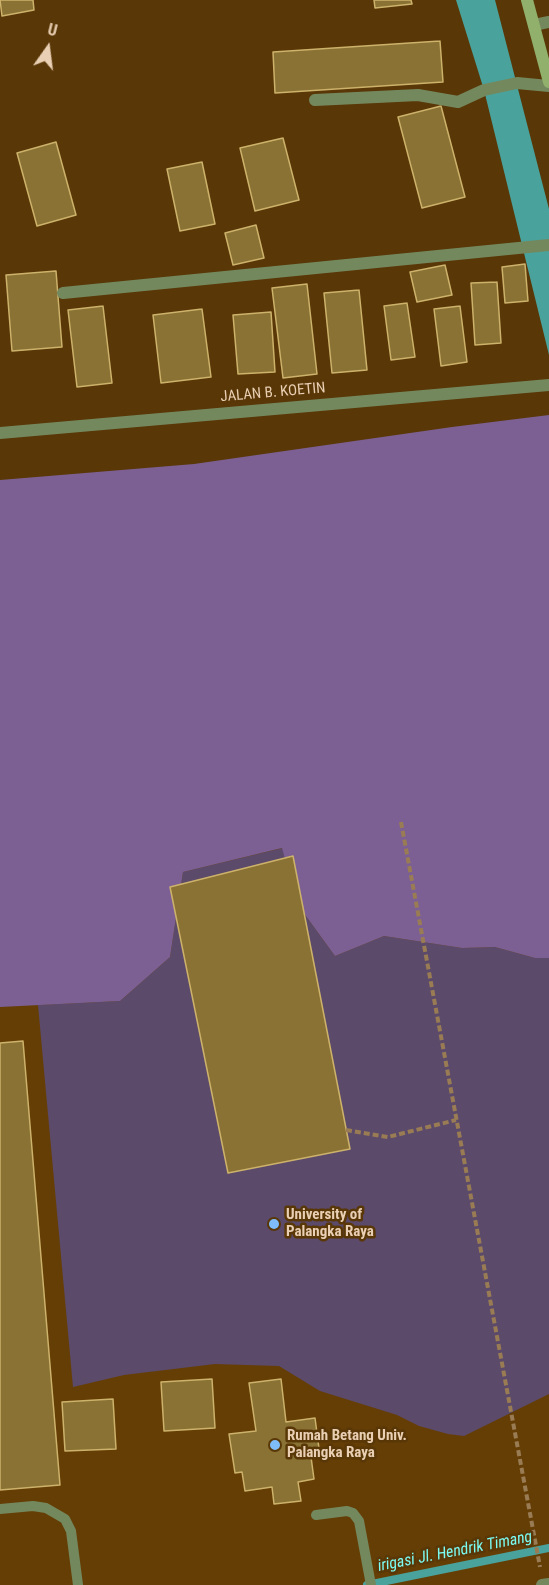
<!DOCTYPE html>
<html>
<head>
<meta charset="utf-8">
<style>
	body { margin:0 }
	#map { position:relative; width:549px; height:1585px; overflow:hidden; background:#593707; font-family:"Roboto Condensed",sans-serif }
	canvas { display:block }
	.north { position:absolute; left:18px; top:18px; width:60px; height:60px; -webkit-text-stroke:4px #593707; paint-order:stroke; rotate:14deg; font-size:16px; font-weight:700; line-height:24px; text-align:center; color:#e9cfb3 }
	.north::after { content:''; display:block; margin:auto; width:21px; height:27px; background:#e9cfb3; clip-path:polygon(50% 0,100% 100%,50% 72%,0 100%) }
</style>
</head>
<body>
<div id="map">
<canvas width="549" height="1585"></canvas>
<div class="north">U</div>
</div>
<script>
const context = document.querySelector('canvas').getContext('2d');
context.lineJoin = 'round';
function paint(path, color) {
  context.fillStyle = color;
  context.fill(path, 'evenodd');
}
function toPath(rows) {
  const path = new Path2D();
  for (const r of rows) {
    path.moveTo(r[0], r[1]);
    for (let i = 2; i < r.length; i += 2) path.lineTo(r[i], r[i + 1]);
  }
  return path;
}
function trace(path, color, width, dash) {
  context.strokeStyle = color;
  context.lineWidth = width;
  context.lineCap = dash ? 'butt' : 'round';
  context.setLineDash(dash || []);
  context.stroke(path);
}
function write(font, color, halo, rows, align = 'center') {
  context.font = font + ' "Roboto Condensed",sans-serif';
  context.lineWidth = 5;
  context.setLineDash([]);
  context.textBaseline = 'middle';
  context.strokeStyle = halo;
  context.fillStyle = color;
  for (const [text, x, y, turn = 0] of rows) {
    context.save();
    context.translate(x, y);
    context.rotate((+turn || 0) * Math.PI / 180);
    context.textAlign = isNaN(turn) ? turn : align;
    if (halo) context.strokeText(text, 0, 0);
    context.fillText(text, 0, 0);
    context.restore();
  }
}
paint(toPath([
	[549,734,549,1585,0,1585,0,863]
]), '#653e06');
paint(toPath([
	[283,848,298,905,335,956,384,936,462,948,495,947,535,958,549,958,549,1394,464,1436,448,1434,419,1426,397,1415,320,1391,279,1366,215,1364,124,1375,73,1387,38,1005,120,1001,170,957,183,872]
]), '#5b4a6a');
paint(toPath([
	[549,415,549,958,535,958,495,947,462,948,384,936,335,956,298,905,282,848,183,872,170,957,120,1001,0,1007,0,480,194,464,452,427]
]), '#7c6094');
paint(toPath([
	[456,0,495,0,549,209,549,355,484,90]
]), '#49a29b');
trace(toPath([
	[367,1585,549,1548]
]), '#49a29b', 8);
const building = toPath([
	[0,0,33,0,34,10,2,16,0,0],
	[374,0,411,0,412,4,375,8,374,0],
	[440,41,443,82,275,93,273,52,440,41],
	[441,106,465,197,422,208,398,117,441,106],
	[283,138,299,200,255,211,240,148,283,138],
	[56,142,76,215,37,226,17,153,56,142],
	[202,162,215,224,180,231,167,169,202,162],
	[256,225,264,258,233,265,225,233,256,225],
	[525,264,528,301,505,303,502,267,525,264],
	[445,265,452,295,417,302,410,272,445,265],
	[56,271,62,347,12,351,6,275,56,271],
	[497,282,501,343,475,345,471,283,497,282],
	[307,284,317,374,283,378,272,288,307,284],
	[359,290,367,370,332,373,324,293,359,290],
	[407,303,415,357,391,360,384,306,407,303],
	[103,306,112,383,77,387,68,310,103,306],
	[460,306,467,362,441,366,434,309,460,306],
	[202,309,211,377,161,383,153,315,202,309],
	[271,312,275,372,238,374,233,315,271,312],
	[293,856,350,1149,228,1173,170,887,293,856],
	[23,1041,60,1485,0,1490,0,1043,23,1041],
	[212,1379,215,1428,164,1431,161,1382,212,1379],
	[281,1379,286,1422,315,1418,320,1456,311,1457,314,1479,298,1482,301,1501,274,1504,272,1487,245,1491,242,1472,235,1473,229,1434,256,1431,249,1383,281,1379],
	[113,1399,116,1449,65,1451,62,1402,113,1399]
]);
paint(building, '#897234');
trace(building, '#cdb26b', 1.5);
trace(toPath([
	[401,822,540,1567],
	[346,1130,388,1137,456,1120]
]), '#997b54', 4, [6, 3]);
trace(toPath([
	[0,1509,33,1506,46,1508,65,1519,71,1531,78,1585],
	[316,1515,347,1511,353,1513,359,1521,371,1585]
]), '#74885e', 10);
trace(toPath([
	[534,25,549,22],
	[315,100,418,95,458,102,484,90,517,83,549,86],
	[63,293,549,245],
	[0,433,549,385],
	[542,1585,549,1584]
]), '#74885e', 12);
trace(toPath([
	[527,0,549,82]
]), '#91b06c', 12);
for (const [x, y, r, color] of [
	[274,1224,6,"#7fbdfa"],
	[275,1445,6,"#7fbdfa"]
]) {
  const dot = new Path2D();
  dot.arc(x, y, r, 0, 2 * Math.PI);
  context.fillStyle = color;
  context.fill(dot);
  trace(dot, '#593707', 2);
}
write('15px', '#e9cfb3', '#593707', [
	["JALAN B. KOETIN",273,393,-5]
]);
write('bold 15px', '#e9cfb3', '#593707', [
	["University of",286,1215],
	["Palangka Raya",286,1232],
	["Rumah Betang Univ.",287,1436],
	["Palangka Raya",287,1453]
], 'left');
write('italic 16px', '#7bfbf2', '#593707', [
	["irigasi Jl. Hendrik Timang",455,1552,-11]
]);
</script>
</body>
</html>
